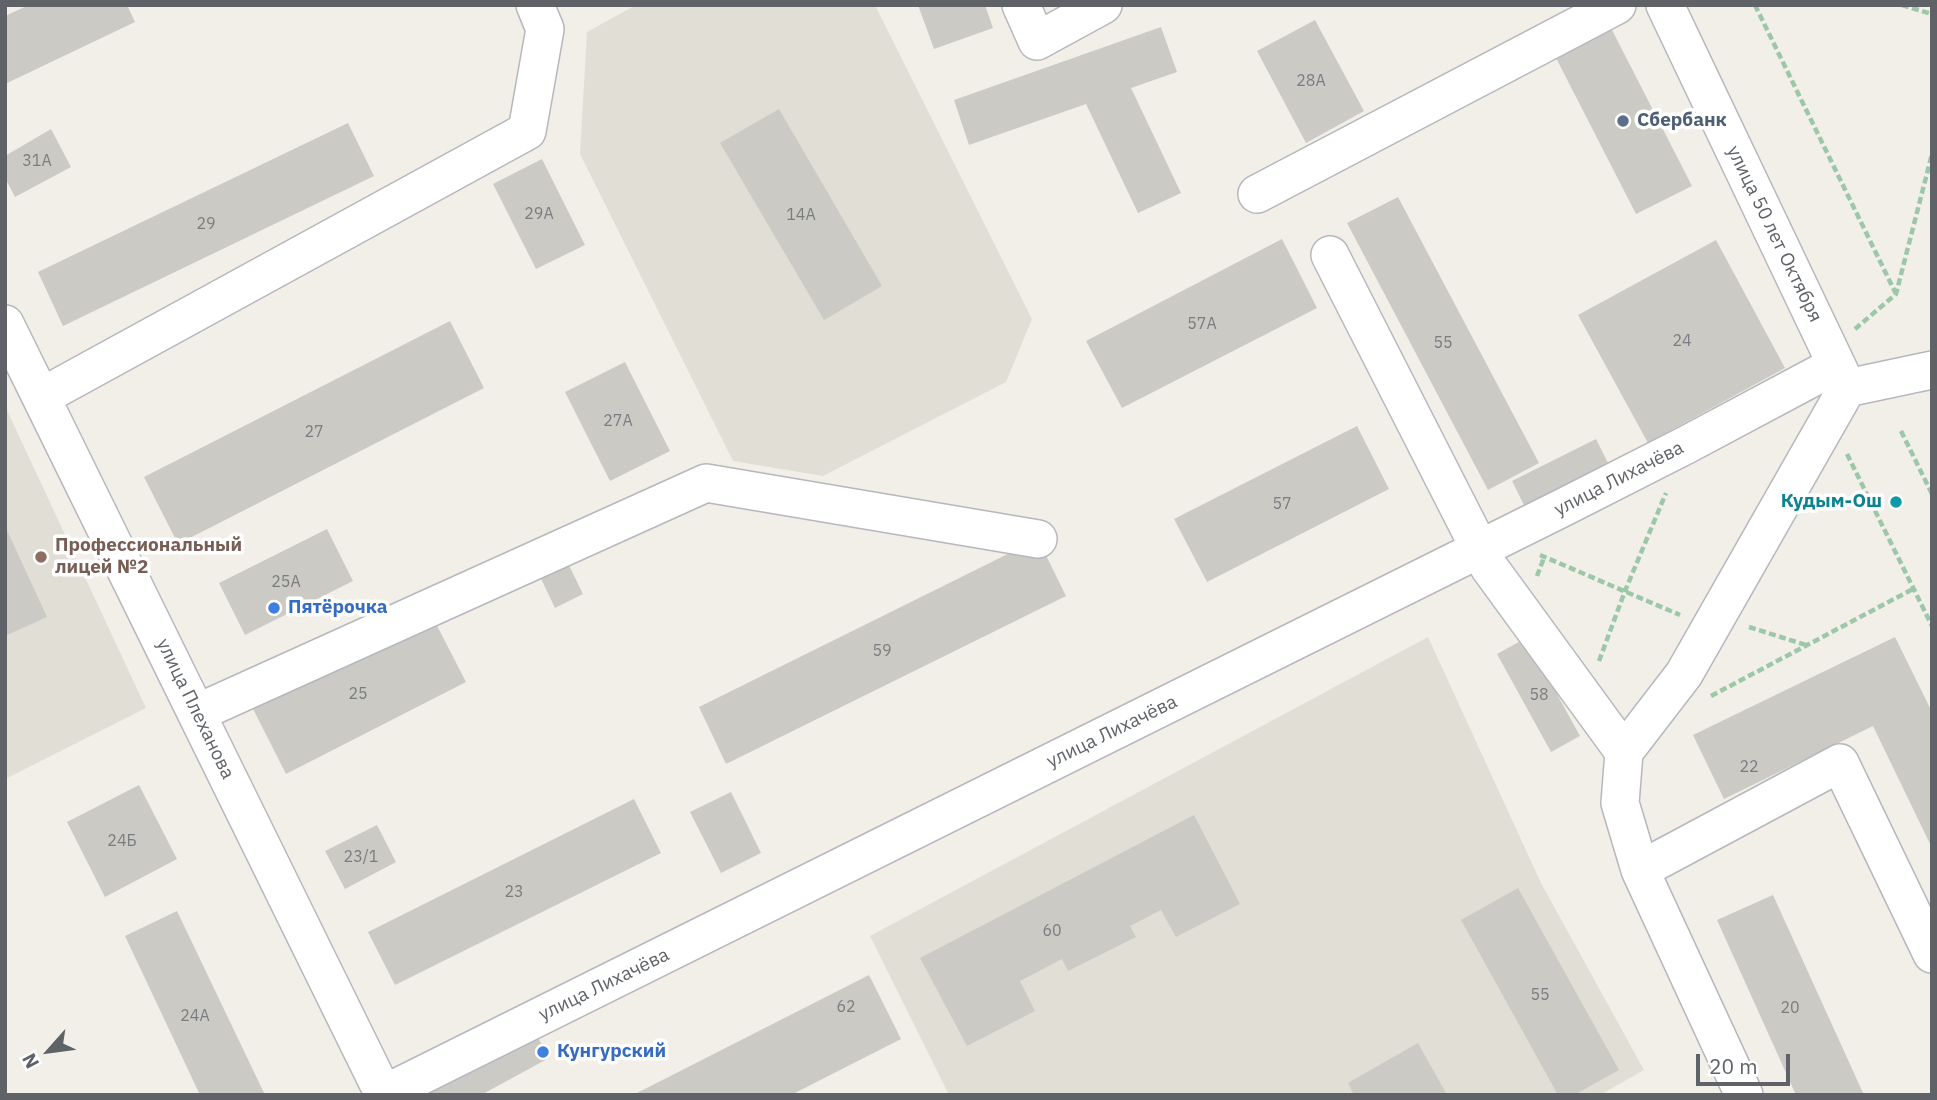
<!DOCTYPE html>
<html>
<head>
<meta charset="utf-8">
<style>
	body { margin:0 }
	#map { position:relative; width:1937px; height:1100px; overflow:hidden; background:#f1efe8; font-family:"IBM Plex Sans",sans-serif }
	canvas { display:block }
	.frame { position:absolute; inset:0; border:7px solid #5f6368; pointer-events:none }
	.north { position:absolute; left:14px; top:1016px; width:70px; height:70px; -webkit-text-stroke:5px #fff; paint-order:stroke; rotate:242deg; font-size:19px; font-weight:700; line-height:28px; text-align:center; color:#5f6368 }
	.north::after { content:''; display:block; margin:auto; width:24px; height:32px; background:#5f6368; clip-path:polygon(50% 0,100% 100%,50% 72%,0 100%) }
	.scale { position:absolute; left:1696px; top:1054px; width:94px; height:32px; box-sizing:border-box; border:4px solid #5f6368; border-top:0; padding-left:9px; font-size:21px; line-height:24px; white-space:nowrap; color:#5f6368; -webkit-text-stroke:5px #fff; paint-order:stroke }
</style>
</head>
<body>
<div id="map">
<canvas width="1937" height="1100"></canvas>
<div class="frame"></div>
<div class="north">N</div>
<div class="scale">20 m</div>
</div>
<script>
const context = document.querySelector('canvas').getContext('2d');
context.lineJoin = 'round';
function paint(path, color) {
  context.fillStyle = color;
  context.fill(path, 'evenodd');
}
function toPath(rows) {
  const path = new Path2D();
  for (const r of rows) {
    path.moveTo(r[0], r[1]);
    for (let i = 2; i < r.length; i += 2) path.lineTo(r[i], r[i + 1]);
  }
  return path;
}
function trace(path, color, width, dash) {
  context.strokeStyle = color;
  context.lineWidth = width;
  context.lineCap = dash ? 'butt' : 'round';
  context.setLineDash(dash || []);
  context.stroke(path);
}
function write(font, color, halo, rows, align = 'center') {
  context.font = font + ' "IBM Plex Sans",sans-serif';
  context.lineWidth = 7;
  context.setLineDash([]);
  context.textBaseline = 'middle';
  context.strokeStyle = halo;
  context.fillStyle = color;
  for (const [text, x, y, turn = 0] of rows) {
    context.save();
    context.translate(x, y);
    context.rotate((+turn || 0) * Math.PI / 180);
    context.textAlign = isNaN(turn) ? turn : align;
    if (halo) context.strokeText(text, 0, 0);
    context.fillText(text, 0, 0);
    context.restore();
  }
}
paint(toPath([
	[636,5,875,5,1032,319,1006,382,823,476,733,461,580,154,587,32],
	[5,406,146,708,5,779],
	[1428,637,1541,883,1644,1070,1600,1095,949,1095,870,936]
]), '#e1ded6');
paint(toPath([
	[29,5,127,5,135,22,5,84,5,16],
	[918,5,985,5,993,28,934,49],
	[1315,20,1364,111,1306,143,1257,51],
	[1161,27,1177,72,1131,88,1181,193,1138,213,1086,104,969,145,954,100],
	[1611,28,1692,186,1636,214,1555,56],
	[779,109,882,286,824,320,720,143],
	[348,123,374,176,63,326,38,272],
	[51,129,71,167,15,197,5,178,5,156],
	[542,159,585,245,536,269,493,184],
	[1398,197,1539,463,1488,490,1347,223],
	[1282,239,1317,308,1122,408,1086,341],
	[1716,240,1785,368,1648,443,1578,315],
	[450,321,484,388,178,544,144,477],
	[625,362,670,451,610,481,565,392],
	[1357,426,1389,489,1207,582,1174,519],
	[1596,439,1609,465,1525,507,1512,481],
	[5,526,47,617,5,636],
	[327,529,353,581,245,635,219,583],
	[1038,539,1066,596,726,764,699,707],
	[563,553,583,594,555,608,535,566],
	[431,614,466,682,286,774,251,705],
	[1895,637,1932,712,1932,848,1873,726,1724,799,1693,735],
	[1526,638,1580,736,1551,752,1497,654],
	[139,785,177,859,105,897,67,822],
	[731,792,761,853,721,873,690,812],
	[634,799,661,853,395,985,368,932],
	[1194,815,1240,904,1176,937,1161,910,1130,926,1136,937,1068,971,1062,959,1020,981,1035,1011,967,1046,920,958],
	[377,825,396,862,345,889,325,851],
	[1518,888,1619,1070,1574,1095,1558,1095,1461,920],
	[1773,895,1864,1095,1796,1095,1717,920],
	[177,911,265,1095,200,1095,125,936],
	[869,975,901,1039,791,1095,633,1095],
	[533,1028,549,1058,481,1095,404,1095],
	[1418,1043,1447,1095,1354,1095,1348,1083]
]), '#cccac5');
const minor = toPath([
	[1021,5,1037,41,1103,5],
	[1665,5,1847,387],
	[1257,194,1617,5],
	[1330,255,1489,567,1624,752],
	[5,324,384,1095],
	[1847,388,1932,370],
	[41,397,527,131,545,29,535,5],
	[197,713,706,483,1038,539],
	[1640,870,1840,763,1932,954],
	[384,1094,1564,507,1686,445,1836,365],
	[1744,1095,1640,870,1620,803,1624,752,1684,674,1847,388]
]);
trace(minor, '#b5b8bc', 40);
trace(toPath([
	[1755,5,1896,294],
	[1902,5,1932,14],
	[1855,329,1896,294,1932,154],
	[1901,431,1932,494],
	[1847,454,1932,626],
	[1540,555,1680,615],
	[1537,576,1545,555],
	[1749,627,1806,645],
	[1599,661,1625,591,1666,493],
	[1711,696,1913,589]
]), '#9cc7a9', 4.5, [7, 3.5]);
trace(minor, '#fff', 37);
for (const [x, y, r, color] of [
	[1623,121,7,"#5c6f8a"],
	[1896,502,7,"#0f9aa8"],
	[41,557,7,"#8d6e63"],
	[274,608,7,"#3f7fe0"],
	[543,1052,7,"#3f7fe0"]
]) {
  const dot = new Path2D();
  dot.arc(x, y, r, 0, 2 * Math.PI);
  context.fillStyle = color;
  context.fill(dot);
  trace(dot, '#fff', 2.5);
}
write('16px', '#7a7d7f', null, [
	["28А",1311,81],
	["31А",37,161],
	["29А",539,214],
	["14А",801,215],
	["29",206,224],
	["57А",1202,324],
	["24",1682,341],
	["55",1443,343],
	["27А",618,421],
	["27",314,432],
	["57",1282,504],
	["25А",286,582],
	["59",882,651],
	["25",358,694],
	["58",1539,695],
	["22",1749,767],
	["24Б",122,841],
	["23/1",361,857],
	["23",514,892],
	["60",1052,931],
	["55",1540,995],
	["62",846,1007],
	["20",1790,1008],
	["24А",195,1016]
]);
write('bold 19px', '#4e5e75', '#fff', [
	["Сбербанк",1637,121]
], 'left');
write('19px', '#5f6368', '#fff', [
	["улица 50 лет Октября",1774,234,64],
	["улица Лихачёва",1619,479,-27],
	["улица Плеханова",195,709,64],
	["улица Лихачёва",1112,732,-26],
	["улица Лихачёва",604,985,-26]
]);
write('bold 19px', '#0d838f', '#fff', [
	["Кудым-Ош",1882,502]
], 'right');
write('bold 19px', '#785e54', '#fff', [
	["Профессиональный",55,546],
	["лицей №2",55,568]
], 'left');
write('bold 19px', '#366cbe', '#fff', [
	["Пятёрочка",288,608],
	["Кунгурский",557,1052]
], 'left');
</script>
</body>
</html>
